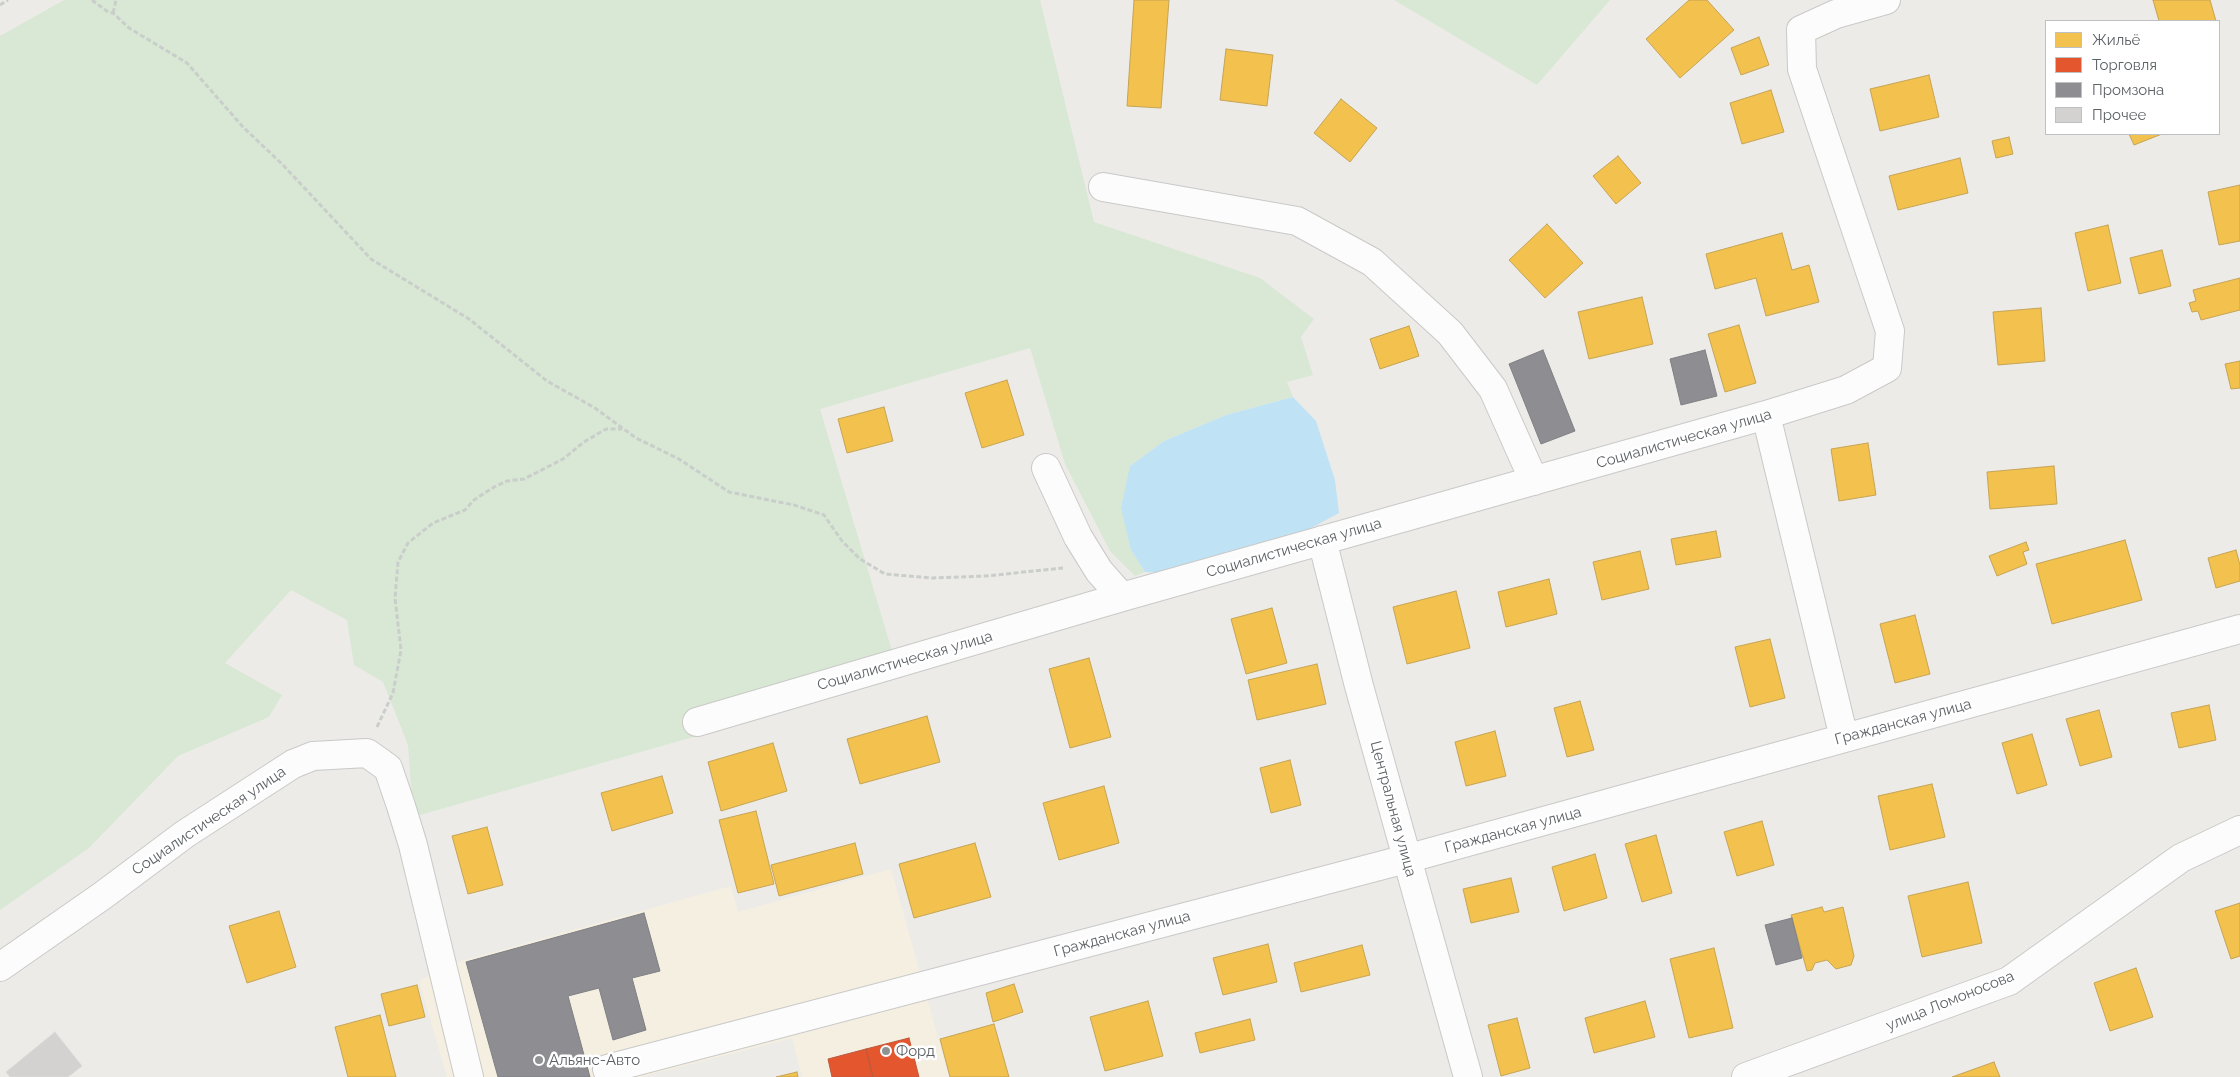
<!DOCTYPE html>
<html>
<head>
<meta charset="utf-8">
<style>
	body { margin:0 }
	#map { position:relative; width:2240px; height:1077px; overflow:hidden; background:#edebe8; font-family:Raleway,sans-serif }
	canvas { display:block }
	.legend { position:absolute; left:2045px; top:20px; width:175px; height:115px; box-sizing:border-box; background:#fff; border:1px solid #bec0c1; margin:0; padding:6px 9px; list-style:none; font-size:15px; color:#5d6265 }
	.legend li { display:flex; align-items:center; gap:10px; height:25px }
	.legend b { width:25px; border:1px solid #bec0c1 }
</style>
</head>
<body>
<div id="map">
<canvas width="2240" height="1077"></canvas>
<ul class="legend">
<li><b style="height:14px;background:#f2c14e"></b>Жильё</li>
<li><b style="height:14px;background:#e4572e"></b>Торговля</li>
<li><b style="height:14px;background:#8d8d92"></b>Промзона</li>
<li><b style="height:14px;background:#d3d2d1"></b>Прочее</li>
</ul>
</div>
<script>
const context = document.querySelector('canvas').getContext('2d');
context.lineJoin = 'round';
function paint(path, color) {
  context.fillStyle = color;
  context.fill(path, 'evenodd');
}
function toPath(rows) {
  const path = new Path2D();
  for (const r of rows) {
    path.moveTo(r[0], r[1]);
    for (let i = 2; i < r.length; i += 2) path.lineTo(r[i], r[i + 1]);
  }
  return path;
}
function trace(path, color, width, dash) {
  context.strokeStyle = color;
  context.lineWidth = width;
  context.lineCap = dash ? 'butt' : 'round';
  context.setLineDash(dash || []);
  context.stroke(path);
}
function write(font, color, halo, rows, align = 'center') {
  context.font = font + ' Raleway,sans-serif';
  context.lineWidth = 5;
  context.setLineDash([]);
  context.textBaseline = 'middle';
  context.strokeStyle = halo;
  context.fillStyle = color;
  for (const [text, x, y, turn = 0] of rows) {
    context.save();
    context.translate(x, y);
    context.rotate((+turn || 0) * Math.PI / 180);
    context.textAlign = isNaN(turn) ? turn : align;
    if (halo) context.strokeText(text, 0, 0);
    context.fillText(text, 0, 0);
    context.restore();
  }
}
paint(toPath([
	[891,869,949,1077,802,1077,792,1038,641,1077,447,1077,419,981,451,964,731,886,738,912]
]), '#f5efe2');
paint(toPath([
	[64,0,1040,0,1094,222,1260,278,1314,319,1301,337,1313,375,1287,382,1293,397,1226,415,1164,441,1130,466,1131,550,1145,572,1135,576,1110,551,1065,464,1030,348,820,409,900,678,413,817,408,745,383,682,354,665,347,620,291,590,225,663,282,695,269,717,178,756,89,848,0,910,0,36],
	[1394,0,1610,0,1537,85]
]), '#d8e8d4');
paint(toPath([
	[1293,397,1316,421,1335,480,1339,513,1304,532,1163,573,1145,572,1131,550,1121,508,1130,466,1164,441,1226,415]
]), '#bfe3f5');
const homes = toPath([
	[1134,0,1169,0,1161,108,1127,106,1134,0],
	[1689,0,1707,0,1734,30,1680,78,1646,39,1689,0],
	[2153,0,2210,0,2216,21,2159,21,2153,0],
	[1759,37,1769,65,1741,75,1731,48,1759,37],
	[1226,49,1273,55,1267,106,1220,100,1226,49],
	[1929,75,1939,117,1880,131,1870,89,1929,75],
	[1771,90,1784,132,1742,144,1730,103,1771,90],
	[1341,99,1377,128,1350,162,1314,133,1341,99],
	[2129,134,2162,134,2134,145,2129,134],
	[2009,137,2013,154,1996,158,1992,141,2009,137],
	[1618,156,1641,183,1616,204,1593,176,1618,156],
	[1960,158,1968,193,1898,210,1889,176,1960,158],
	[2240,185,2240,241,2219,245,2208,192,2240,185],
	[1547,224,1583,263,1545,298,1509,260,1547,224],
	[2108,225,2121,283,2088,291,2075,233,2108,225],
	[1782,233,1792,270,1809,265,1819,302,1766,316,1756,278,1715,289,1706,254,1782,233],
	[2162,250,2171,286,2139,294,2130,258,2162,250],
	[2240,278,2240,310,2201,320,2198,311,2192,312,2189,303,2196,301,2193,290,2240,278],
	[1642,297,1653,344,1589,359,1578,312,1642,297],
	[2041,308,2045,361,1998,365,1993,312,2041,308],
	[1739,325,1756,383,1725,392,1708,334,1739,325],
	[1409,326,1419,356,1380,369,1370,339,1409,326],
	[2240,361,2240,388,2231,389,2225,364,2240,361],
	[1007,380,1024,435,982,448,965,393,1007,380],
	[884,407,893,441,847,453,838,419,884,407],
	[1868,443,1876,495,1839,501,1831,449,1868,443],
	[2054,466,2057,504,1990,509,1987,472,2054,466],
	[1716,531,1721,557,1676,565,1671,539,1716,531],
	[2125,540,2142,600,2052,624,2036,564,2125,540],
	[2026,542,2029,550,2023,552,2027,564,1997,576,1989,556,2026,542],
	[2236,550,2240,565,2240,581,2216,588,2208,558,2236,550],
	[1640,551,1649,589,1602,600,1593,562,1640,551],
	[1549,579,1557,614,1506,627,1498,592,1549,579],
	[1456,591,1470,648,1407,664,1393,607,1456,591],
	[1272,608,1287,663,1246,674,1231,619,1272,608],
	[1915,615,1930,674,1895,683,1880,624,1915,615],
	[1770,639,1785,698,1750,707,1735,647,1770,639],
	[1089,658,1111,737,1070,748,1049,669,1089,658],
	[1317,664,1326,704,1257,720,1248,680,1317,664],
	[1580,701,1594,750,1567,757,1554,708,1580,701],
	[2209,705,2216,740,2179,748,2171,713,2209,705],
	[2099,710,2112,757,2080,766,2066,719,2099,710],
	[927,716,940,762,860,784,847,739,927,716],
	[1495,731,1506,776,1466,786,1455,742,1495,731],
	[2032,734,2047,785,2017,794,2002,743,2032,734],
	[773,743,787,791,721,811,708,762,773,743],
	[1290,760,1301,805,1271,813,1260,768,1290,760],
	[662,776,673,813,612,831,601,793,662,776],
	[1932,784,1945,837,1890,850,1878,796,1932,784],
	[1104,786,1119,843,1059,860,1043,803,1104,786],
	[756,811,774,884,738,893,719,820,756,811],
	[1762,821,1774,865,1737,876,1724,832,1762,821],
	[487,827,503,885,468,894,452,836,487,827],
	[1656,835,1672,893,1642,902,1625,844,1656,835],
	[855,843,863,874,779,896,771,865,855,843],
	[975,843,991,897,914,918,899,864,975,843],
	[1595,854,1607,898,1564,911,1552,867,1595,854],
	[1511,878,1519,912,1471,923,1463,889,1511,878],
	[1968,882,1982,943,1922,957,1908,896,1968,882],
	[2240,903,2240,956,2231,959,2215,911,2240,903],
	[1822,907,1824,912,1843,907,1854,956,1851,965,1836,969,1827,960,1815,963,1812,970,1807,971,1791,915,1822,907],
	[279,911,296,967,247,983,229,926,279,911],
	[1268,944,1277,982,1223,995,1213,958,1268,944],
	[1362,945,1370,975,1301,992,1294,963,1362,945],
	[1714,948,1733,1028,1689,1038,1670,959,1714,948],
	[2136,968,2153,1017,2110,1031,2094,983,2136,968],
	[1014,984,1023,1012,993,1022,986,993,1014,984],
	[417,985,425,1017,389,1026,381,994,417,985],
	[1148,1001,1163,1056,1105,1071,1090,1017,1148,1001],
	[1645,1001,1655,1037,1594,1053,1585,1018,1645,1001],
	[380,1015,396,1077,348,1077,335,1027,380,1015],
	[1517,1018,1530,1068,1501,1076,1488,1025,1517,1018],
	[1250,1019,1255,1040,1200,1053,1195,1033,1250,1019],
	[994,1024,1009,1077,950,1077,940,1039,994,1024],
	[1994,1062,2000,1077,1952,1077,1994,1062],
	[797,1072,798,1077,776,1077,797,1072]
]);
paint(homes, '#f2c14e');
trace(homes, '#c5a455', 1);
const shops = toPath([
	[909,1038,919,1077,873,1077,866,1049,909,1038],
	[866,1049,873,1077,832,1077,828,1059,866,1049]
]);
paint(shops, '#e4572e');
trace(shops, '#bc5a3e', 1);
const industry = toPath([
	[1543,350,1575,431,1541,444,1509,364,1543,350],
	[1705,350,1717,396,1681,405,1670,359,1705,350],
	[644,913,660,971,632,978,646,1030,613,1040,599,988,568,996,590,1077,498,1077,466,962,644,913],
	[1792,918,1802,958,1776,965,1765,925,1792,918]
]);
paint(industry, '#8d8d92');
trace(industry, '#7f8084', 1);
const building = toPath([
	[55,1032,82,1066,68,1077,10,1077,6,1072,55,1032]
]);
paint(building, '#d3d2d1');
trace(building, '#dcdad7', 1);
const minor = toPath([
	[1103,187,1297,221,1372,262,1450,333,1493,389,1534,481],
	[1766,415,1844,738],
	[1046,468,1078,537,1099,571,1122,597],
	[1322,540,1359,686,1468,1077],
	[697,722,1122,597,1766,415,1846,390,1887,368,1890,331,1802,69,1801,30,1836,14,1886,0],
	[0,967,102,896,185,834,293,764,313,756,367,753,388,768,401,806,413,845,469,1077],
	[610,1077,607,1069,1406,859,2240,629],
	[1746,1077,2009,981,2181,858,2240,830]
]);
trace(minor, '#c9c9c8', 30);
trace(toPath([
	[92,0,108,12,113,13,129,28,187,63,243,127,282,164,371,259,469,319,547,381,595,408,636,438,679,459,729,492,794,505,824,515,842,541,860,559,885,574,932,578,986,576,1063,568],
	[0,5,8,0],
	[113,13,116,0],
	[377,727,393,693,401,650,395,598,398,562,408,543,433,523,465,510,474,500,494,487,507,481,524,479,563,459,584,442,606,429,622,429]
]), '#c9cecb', 3, [5, 2.5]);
trace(minor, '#fcfcfc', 28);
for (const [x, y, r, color] of [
	[886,1051,5,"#8f9293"],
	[539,1060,5,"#8f9293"]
]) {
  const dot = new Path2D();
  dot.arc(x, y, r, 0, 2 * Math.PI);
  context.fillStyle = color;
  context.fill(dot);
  trace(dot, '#fff', 2);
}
write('15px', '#5d6265', '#fff', [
	["Социалистическая улица",1684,439,-16],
	["Социалистическая улица",1294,548,-16],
	["Социалистическая улица",905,661,-16],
	["Гражданская улица",1903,722,-15],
	["Центральная улица",1393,809,75],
	["Социалистическая улица",209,821,-34],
	["Гражданская улица",1513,830,-15],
	["Гражданская улица",1122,934,-15],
	["улица Ломоносова",1950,1001,-22]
]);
write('15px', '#5d6265', '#fff', [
	["Форд",896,1051],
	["Альянс-Авто",549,1060]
], 'left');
</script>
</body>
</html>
